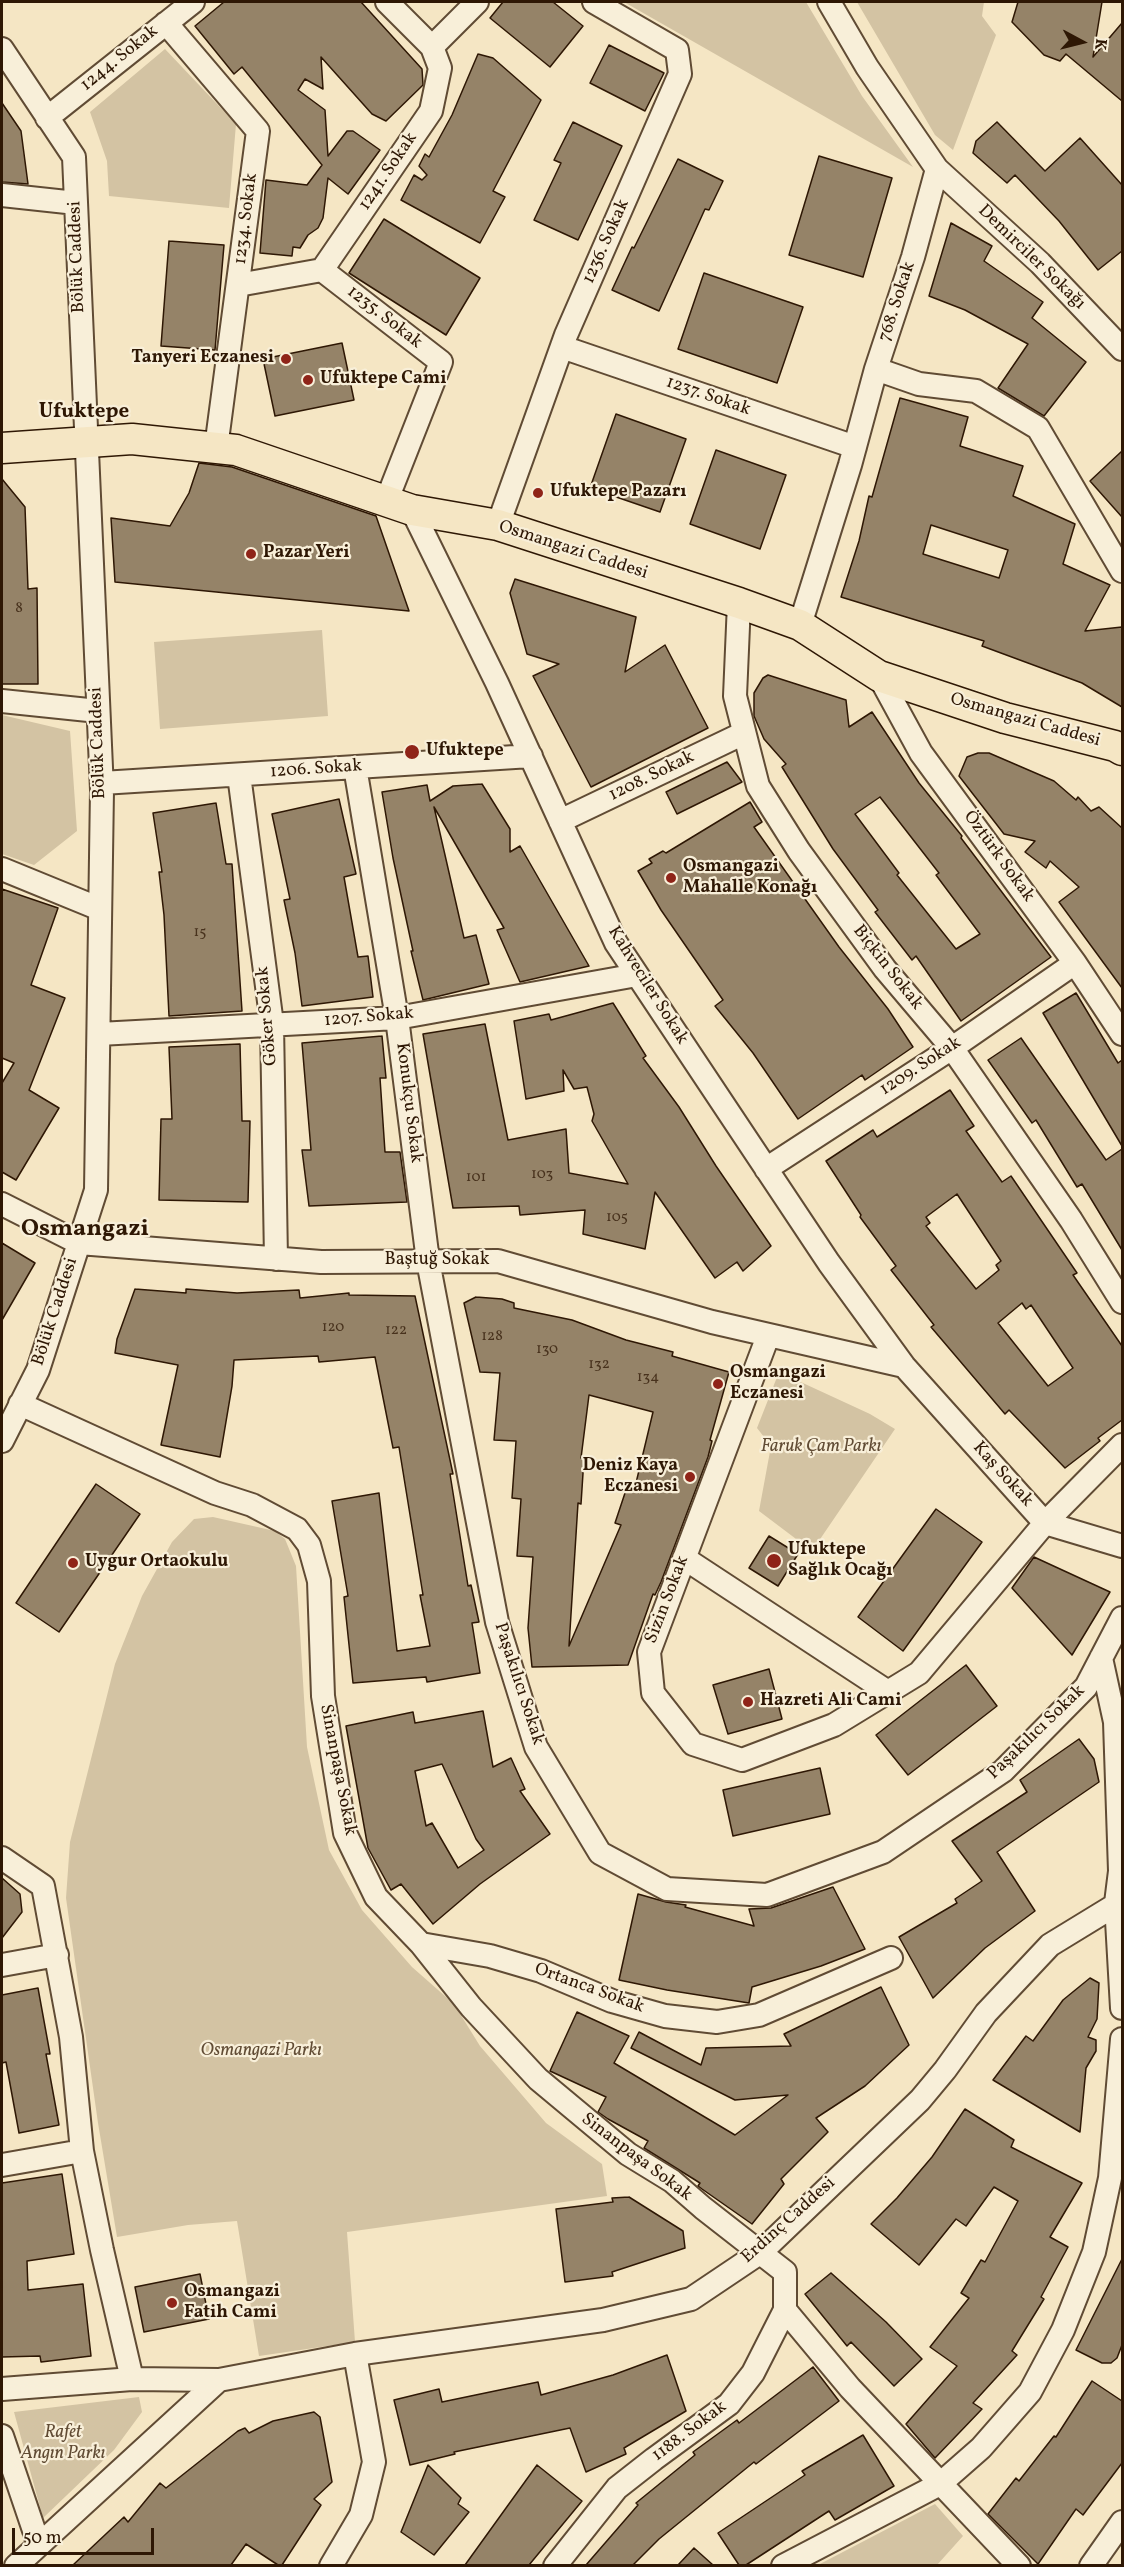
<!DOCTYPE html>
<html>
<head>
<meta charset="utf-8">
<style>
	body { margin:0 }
	#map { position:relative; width:1124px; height:2567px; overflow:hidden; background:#f5e6c4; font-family:Vollkorn,serif }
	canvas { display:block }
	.frame { position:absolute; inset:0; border:3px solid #2e1704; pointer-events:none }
	.north { position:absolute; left:1052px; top:12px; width:60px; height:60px; -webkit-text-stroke:4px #f8efd9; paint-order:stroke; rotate:97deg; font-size:16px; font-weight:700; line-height:24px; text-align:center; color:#2e1704 }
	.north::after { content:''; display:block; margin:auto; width:21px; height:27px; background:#2e1704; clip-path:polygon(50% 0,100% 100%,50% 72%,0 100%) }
	.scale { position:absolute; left:12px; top:2528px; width:142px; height:27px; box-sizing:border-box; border:3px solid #2e1704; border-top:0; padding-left:8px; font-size:18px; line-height:21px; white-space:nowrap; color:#2e1704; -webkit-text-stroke:4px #f8efd9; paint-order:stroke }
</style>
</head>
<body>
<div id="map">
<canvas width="1124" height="2567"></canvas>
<div class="frame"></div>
<div class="north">K</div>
<div class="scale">50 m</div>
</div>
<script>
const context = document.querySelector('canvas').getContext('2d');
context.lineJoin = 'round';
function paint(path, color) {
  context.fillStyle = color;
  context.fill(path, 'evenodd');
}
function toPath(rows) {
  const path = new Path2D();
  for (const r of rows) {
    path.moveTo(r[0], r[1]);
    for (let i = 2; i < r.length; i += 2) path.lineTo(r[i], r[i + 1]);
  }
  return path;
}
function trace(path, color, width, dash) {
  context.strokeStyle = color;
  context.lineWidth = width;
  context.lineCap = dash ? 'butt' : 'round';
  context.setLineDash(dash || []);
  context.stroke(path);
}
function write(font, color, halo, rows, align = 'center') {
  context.font = font + ' Vollkorn,serif';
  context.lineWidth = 4.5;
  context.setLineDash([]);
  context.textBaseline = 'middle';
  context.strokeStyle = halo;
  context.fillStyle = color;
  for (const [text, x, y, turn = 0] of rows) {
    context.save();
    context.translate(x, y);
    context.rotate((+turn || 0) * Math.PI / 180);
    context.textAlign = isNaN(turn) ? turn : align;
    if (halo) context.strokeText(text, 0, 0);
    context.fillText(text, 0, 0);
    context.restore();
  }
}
paint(toPath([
	[624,2,806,2,862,96,913,167],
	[857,2,984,2,982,16,996,35,953,150,935,135],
	[165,49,236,124,229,208,109,196,107,161,90,112],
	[322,630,328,716,160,729,154,642],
	[2,715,70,731,77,831,34,865,2,854],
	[779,1372,870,1414,895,1429,812,1551,759,1511,771,1446,757,1428],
	[213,1517,275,1531,285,1539,296,1566,307,1747,329,1850,362,1910,412,1967,454,2004,480,2046,546,2123,602,2164,607,2196,347,2232,355,2342,259,2356,237,2221,188,2225,117,2237,98,2123,66,1898,70,1842,115,1664,142,1596,172,1542,194,1519],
	[139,2397,142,2412,114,2450,43,2518,14,2412],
	[935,2504,963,2536,937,2565,818,2565]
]), '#d3c3a3');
const building = toPath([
	[224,2,361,2,422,69,423,85,386,121,372,114,321,57,323,89,305,79,298,90,325,110,328,156,347,131,353,131,380,150,348,194,328,178,323,218,318,228,308,235,300,248,293,247,292,256,260,253,266,180,307,185,322,165,242,67,234,74,195,26,224,2],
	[503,2,553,2,583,26,550,67,490,18,503,2],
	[1018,2,1102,2,1093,57,1122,23,1122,101,1066,54,1060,61,1044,55,1012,22,1018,2],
	[609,45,664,73,645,111,590,83,609,45],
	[478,54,493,58,541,100,493,191,505,197,480,243,401,200,414,175,422,180,427,175,419,166,425,154,429,157,452,115,478,54],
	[2,103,21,131,28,184,2,182,2,103],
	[573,122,622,146,578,240,534,220,561,163,554,160,573,122],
	[997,122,1045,171,1080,138,1122,185,1122,251,1098,270,1059,221,1015,175,1007,183,973,153,976,141,997,122],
	[819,156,892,178,863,277,789,255,819,156],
	[678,159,723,181,709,210,705,209,659,311,612,290,632,247,634,248,678,159],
	[384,219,480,278,446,335,349,273,384,219],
	[951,223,992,246,984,261,1043,302,1032,318,1086,362,1044,416,998,388,1028,344,965,310,929,296,951,223],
	[169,241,224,245,215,350,161,346,169,241],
	[704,273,803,307,777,383,678,349,704,273],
	[342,343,354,400,275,416,263,359,342,343],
	[900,398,968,417,960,446,1023,466,1013,496,1075,524,1063,564,1110,585,1085,631,1122,627,1122,707,1082,683,982,646,984,641,841,597,859,541,869,496,872,497,900,398],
	[931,525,1008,550,999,578,923,554,931,525],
	[616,414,686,439,660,512,590,488,616,414],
	[716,450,786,475,760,549,690,524,716,450],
	[1122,451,1122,517,1090,481,1122,451],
	[199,463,232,467,376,516,409,611,115,582,111,518,170,526,189,493,199,463],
	[2,479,25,507,28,589,37,588,38,684,2,684,2,479],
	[515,579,636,617,625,672,665,645,708,728,591,787,533,676,559,664,527,654,510,593,515,579],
	[768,675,846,700,849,727,872,712,919,783,962,836,961,838,1051,957,961,1021,916,956,912,960,875,912,878,910,833,849,782,767,786,764,764,739,754,716,754,693,763,678,768,675],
	[880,797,939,873,936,875,980,934,956,949,897,875,899,873,855,814,880,797],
	[978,753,989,753,1054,781,1076,800,1078,797,1091,811,1099,807,1122,828,1122,988,1059,902,1079,887,1050,861,1046,868,1025,852,1035,841,1004,834,959,776,967,757,978,753],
	[727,762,742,782,677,814,666,792,727,762],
	[482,784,510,829,510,852,520,846,589,966,520,982,497,930,504,928,434,807,464,938,476,935,489,984,423,1000,411,951,413,951,393,858,382,792,427,785,430,801,453,786,482,784],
	[339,799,356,874,344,877,358,957,368,956,373,997,302,1006,295,953,284,900,290,899,272,814,339,799],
	[750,802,762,822,754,827,839,947,888,1009,913,1047,865,1080,862,1075,798,1119,753,1053,715,1006,723,1000,661,910,638,871,652,863,649,859,663,851,666,853,750,802],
	[216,803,226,864,232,864,242,1011,169,1016,164,915,159,872,162,872,153,813,216,803],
	[2,889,58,908,31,985,65,998,29,1090,59,1108,16,1180,2,1172,2,1083,14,1063,2,1058,2,889],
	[1076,993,1118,1063,1122,1060,1122,1146,1043,1013,1076,993],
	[613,1003,646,1056,643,1058,679,1107,716,1166,771,1246,743,1271,737,1262,715,1278,655,1192,645,1249,583,1234,585,1210,520,1215,519,1206,453,1208,423,1034,485,1024,508,1140,566,1129,569,1173,628,1184,592,1121,594,1114,587,1087,574,1089,563,1070,564,1091,526,1099,514,1021,549,1014,551,1020,613,1003],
	[382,1036,386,1078,380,1078,385,1152,400,1152,407,1202,309,1206,302,1150,311,1150,302,1043,382,1036],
	[1021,1038,1106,1160,1122,1149,1122,1250,1082,1184,1077,1187,1036,1120,1032,1123,988,1060,1021,1038],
	[240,1044,242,1121,250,1121,248,1202,159,1200,161,1119,172,1119,169,1047,240,1044],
	[950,1090,974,1126,966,1131,1002,1182,1011,1176,1077,1273,1073,1275,1122,1346,1122,1420,1098,1438,1100,1441,1065,1468,1009,1410,1005,1414,931,1327,934,1325,891,1270,896,1266,860,1217,861,1215,826,1161,873,1130,877,1137,950,1090],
	[957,1194,1001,1261,996,1265,999,1270,976,1289,926,1226,930,1223,926,1217,957,1194],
	[1022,1303,1026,1309,1031,1305,1073,1368,1048,1386,998,1323,1022,1303],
	[2,1243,35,1263,2,1320,2,1243],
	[135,1289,186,1293,186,1289,237,1293,299,1290,300,1298,349,1293,349,1295,415,1296,453,1474,450,1474,468,1586,471,1585,479,1622,472,1623,480,1673,427,1682,426,1677,353,1683,344,1597,348,1596,332,1501,379,1493,397,1651,430,1646,420,1595,423,1595,399,1447,393,1448,375,1357,319,1362,318,1356,234,1360,232,1386,220,1457,161,1445,178,1365,115,1353,117,1339,135,1289],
	[476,1297,502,1299,514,1303,514,1308,572,1320,626,1340,673,1352,672,1356,729,1372,710,1440,712,1441,708,1457,661,1582,655,1595,653,1594,628,1665,532,1667,528,1628,533,1557,517,1556,521,1499,512,1498,516,1441,494,1440,500,1373,480,1372,464,1303,476,1297],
	[589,1395,653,1412,636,1483,629,1481,615,1523,621,1525,569,1646,578,1503,581,1504,584,1458,581,1458,589,1395],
	[96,1484,140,1514,59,1632,16,1603,96,1484],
	[936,1509,982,1542,903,1651,858,1617,936,1509],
	[769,1536,798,1554,778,1586,749,1568,769,1536],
	[1034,1557,1110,1592,1072,1655,1012,1588,1034,1557],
	[966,1665,997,1706,908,1775,876,1735,966,1665],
	[769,1669,782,1719,728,1734,713,1685,769,1669],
	[483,1711,493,1767,511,1758,525,1789,520,1791,550,1834,480,1884,433,1924,401,1884,391,1890,368,1848,346,1726,413,1712,415,1723,483,1711],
	[442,1764,476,1839,484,1850,458,1868,432,1823,426,1826,415,1771,442,1764],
	[1079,1739,1094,1759,1099,1782,997,1852,1035,1911,985,1948,933,1998,899,1937,957,1903,955,1899,982,1881,952,1841,1027,1792,1020,1780,1079,1739],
	[820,1768,830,1814,733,1836,723,1790,820,1768],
	[2,1878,20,1894,22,1912,2,1938,2,1878],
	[833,1887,865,1949,821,1966,752,1987,749,2003,667,1990,619,1980,638,1894,666,1902,686,1905,685,1907,754,1926,749,1909,771,1908,833,1887],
	[1090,1978,1099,1983,1097,2019,1088,2037,1096,2040,1096,2051,1086,2068,1080,2132,993,2080,1026,2036,1033,2041,1063,2000,1090,1978],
	[881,1987,909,2045,865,2086,816,2118,828,2132,781,2179,784,2184,752,2224,702,2189,698,2186,700,2183,644,2148,648,2141,608,2119,598,2112,606,2097,550,2071,577,2012,629,2036,614,2063,735,2135,788,2095,735,2100,631,2048,639,2032,701,2065,706,2048,791,2046,784,2034,881,1987],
	[38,1988,50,2054,46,2054,59,2125,19,2133,6,2062,2,2063,2,1995,38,1988],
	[965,2109,1014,2140,1011,2147,1082,2183,1050,2237,1068,2247,1041,2297,1044,2299,1012,2351,1017,2355,973,2403,982,2409,935,2458,906,2424,957,2366,930,2347,969,2298,961,2293,981,2260,985,2262,1018,2201,994,2187,966,2226,956,2219,919,2265,871,2224,897,2198,932,2157,965,2109],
	[62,2174,74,2254,27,2261,28,2290,83,2284,91,2356,41,2362,40,2356,2,2357,2,2183,62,2174],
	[629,2197,683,2231,685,2248,612,2272,613,2276,565,2282,556,2209,613,2202,612,2198,629,2197],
	[1122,2259,1122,2345,1117,2358,1111,2363,1102,2363,1076,2350,1122,2259],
	[831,2273,886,2322,922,2359,894,2386,851,2342,847,2346,805,2294,831,2273],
	[200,2274,209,2319,144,2332,135,2287,200,2274],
	[667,2355,686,2411,624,2448,626,2454,586,2472,570,2428,454,2452,455,2454,410,2465,394,2400,439,2389,442,2402,538,2382,541,2395,613,2375,667,2355],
	[813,2367,839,2401,756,2464,754,2462,659,2539,633,2565,586,2565,638,2505,636,2503,695,2455,693,2452,737,2420,739,2423,813,2367],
	[1092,2381,1122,2401,1122,2463,1083,2515,1076,2509,1038,2564,988,2514,1016,2478,1019,2481,1054,2436,1056,2437,1092,2381],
	[314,2412,320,2417,332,2482,314,2499,321,2505,282,2565,278,2565,246,2544,231,2565,73,2565,124,2517,128,2522,160,2483,166,2488,238,2431,245,2428,249,2433,273,2421,314,2412],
	[863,2435,894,2486,835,2520,829,2511,746,2565,739,2565,718,2533,805,2475,802,2471,863,2435],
	[428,2465,461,2498,458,2504,469,2512,434,2555,401,2532,428,2465],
	[537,2465,582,2501,529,2565,465,2565,537,2465],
	[694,2548,713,2565,678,2565,694,2548]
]);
paint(building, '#958368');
trace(building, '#2e1704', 1.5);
const minor = toPath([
	[387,2,432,47],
	[166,23,258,131,216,448],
	[2,49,74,157,102,790,96,1190,38,1370,2,1441],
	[47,118,193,2],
	[937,169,1040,263,1122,349],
	[2,195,76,203],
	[322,270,441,362,386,502],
	[238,285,322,270,431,111,440,68,432,47,477,2],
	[562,347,855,447],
	[876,369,919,384,976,391,1038,428,1122,571],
	[412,510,497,683,616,943,829,1263,904,1366,1045,1523,1122,1546],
	[498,525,566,335,680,74,677,50,594,2],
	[739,603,735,696,758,786,799,851,885,969,952,1048,1071,1220,1122,1302],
	[800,625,850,465,876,369,913,257,937,169,867,67,829,2],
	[879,676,921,753,1075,963,1122,1034],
	[2,701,98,711],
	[355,767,397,1018,428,1261,497,1622,536,1747,600,1853,667,1889,767,1895,883,1852,1003,1771,1086,1687,1122,1618],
	[239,775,272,1024,276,1259],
	[102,783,531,756],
	[560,821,744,733],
	[2,869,100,909],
	[99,1034,397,1018,637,975],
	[766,1169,952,1048,1075,963],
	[2,1204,79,1243,321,1262,498,1261,712,1322,904,1366],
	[768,1336,649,1652,653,1693,693,1744,742,1760,834,1725,919,1673,1045,1523,1122,1445],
	[20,1404,215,1493,252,1505,297,1529,309,1545,319,1581,323,1696,345,1833,376,1897,421,1944,471,2007,538,2079,628,2154,672,2181,703,2208,785,2272,785,2310,753,2373,729,2404,654,2459,617,2488,555,2566],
	[684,1558,888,1692],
	[1101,1658,1115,1722,1120,1871,1116,1903,1122,2008],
	[2,1858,43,1886,71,2037,82,2151,102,2250,132,2379],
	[421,1944,490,1956,541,1971,612,2001,665,2016,717,2022,759,2015,891,1958],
	[2,1965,57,1955],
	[2,2165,82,2151],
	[785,2310,850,2388,1019,2566],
	[2,2389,132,2379,219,2380],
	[2,2436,39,2545],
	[16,2566,219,2380,355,2354,603,2320,691,2299,761,2252,920,2100,945,2070,986,2013,1050,1945,1122,1901],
	[331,2566,361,2515,374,2462,355,2354],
	[783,2566,940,2484,981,2448,1030,2392,1063,2330,1094,2252,1110,2178,1122,2039],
	[1091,2566,1122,2522]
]);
const major = toPath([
	[2,448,132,439,236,450,412,510,498,525,739,603,800,625,879,676,1005,718,1115,746,1122,750]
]);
trace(minor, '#604b34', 26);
trace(major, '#2e1704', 33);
trace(minor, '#f8efd9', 22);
trace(major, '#f5e6c4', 30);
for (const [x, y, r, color] of [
	[286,359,6,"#8f2418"],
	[308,380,6,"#8f2418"],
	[538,493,6,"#8f2418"],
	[251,554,6,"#8f2418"],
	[412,752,8,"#8f2418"],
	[671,878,6,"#8f2418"],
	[718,1384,6,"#8f2418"],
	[690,1477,6,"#8f2418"],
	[774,1561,8,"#8f2418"],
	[73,1563,6,"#8f2418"],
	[748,1702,6,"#8f2418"],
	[172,2303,6,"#8f2418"]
]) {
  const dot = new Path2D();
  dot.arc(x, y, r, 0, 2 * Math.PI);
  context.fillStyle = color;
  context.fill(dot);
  trace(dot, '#f8efd9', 2);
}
write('15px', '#48321d', null, [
	["8",19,609],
	["15",200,933],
	["103",542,1175],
	["101",476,1178],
	["105",617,1218],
	["120",333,1328],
	["122",396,1331],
	["128",492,1337],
	["130",547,1350],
	["132",599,1365],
	["134",648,1378]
]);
write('18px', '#2e1704', '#f8efd9', [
	["1244. Sokak",120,59,-39],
	["1241. Sokak",389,172,-56],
	["1234. Sokak",247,219,-83],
	["1236. Sokak",607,242,-66],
	["Bölük Caddesi",78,257,-92],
	["Demirciler Sokağı",1031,258,44],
	["768. Sokak",898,302,-72],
	["1235. Sokak",384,318,38],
	["1237. Sokak",708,397,19],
	["Osmangazi Caddesi",573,551,18],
	["Osmangazi Caddesi",1025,721,16],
	["Bölük Caddesi",99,743,-92],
	["1206. Sokak",316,770,-4],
	["1208. Sokak",652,777,-26],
	["Öztürk Sokak",998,857,54],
	["Biçkin Sokak",887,968,52],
	["Kahveciler Sokak",647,986,58],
	["Göker Sokak",268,1016,-95],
	["1207. Sokak",369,1018,-5],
	["1209. Sokak",921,1067,-33],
	["Konukçu Sokak",408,1103,83],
	["Baştuğ Sokak",437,1261],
	["Bölük Caddesi",56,1312,-72],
	["Kaş Sokak",1002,1475,48],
	["Sizin Sokak",668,1600,-69],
	["Paşakılıcı Sokak",518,1684,72],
	["Paşakılıcı Sokak",1037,1733,-44],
	["Sinanpaşa Sokak",337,1770,79],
	["Ortanca Sokak",589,1989,20],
	["Sinanpaşa Sokak",636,2158,37],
	["Erdinç Caddesi",789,2221,-42],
	["1188. Sokak",690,2432,-37]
]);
write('bold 18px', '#2e1704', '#f8efd9', [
	["Tanyeri Eczanesi",274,359,"right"],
	["Ufuktepe Cami",320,380],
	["Ufuktepe Pazarı",550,493],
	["Pazar Yeri",263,554],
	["Ufuktepe",426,752],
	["Osmangazi",683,868],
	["Mahalle Konağı",683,889],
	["Osmangazi",730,1374],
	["Eczanesi",730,1395],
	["Deniz Kaya",678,1467,"right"],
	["Eczanesi",678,1488,"right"],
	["Ufuktepe",788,1551],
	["Sağlık Ocağı",788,1572],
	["Uygur Ortaokulu",85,1563],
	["Hazreti Ali Cami",760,1702],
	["Osmangazi",184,2293],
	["Fatih Cami",184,2314]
], 'left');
write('italic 18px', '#604b34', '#f8efd9', [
	["Faruk Çam Parkı",821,1448],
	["Osmangazi Parkı",261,2052],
	["Rafet",63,2434],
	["Angın Parkı",63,2455]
]);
write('bold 21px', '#2e1704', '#f8efd9', [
	["Ufuktepe",84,413]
]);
write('bold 24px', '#2e1704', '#f8efd9', [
	["Osmangazi",85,1231]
]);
</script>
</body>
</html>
